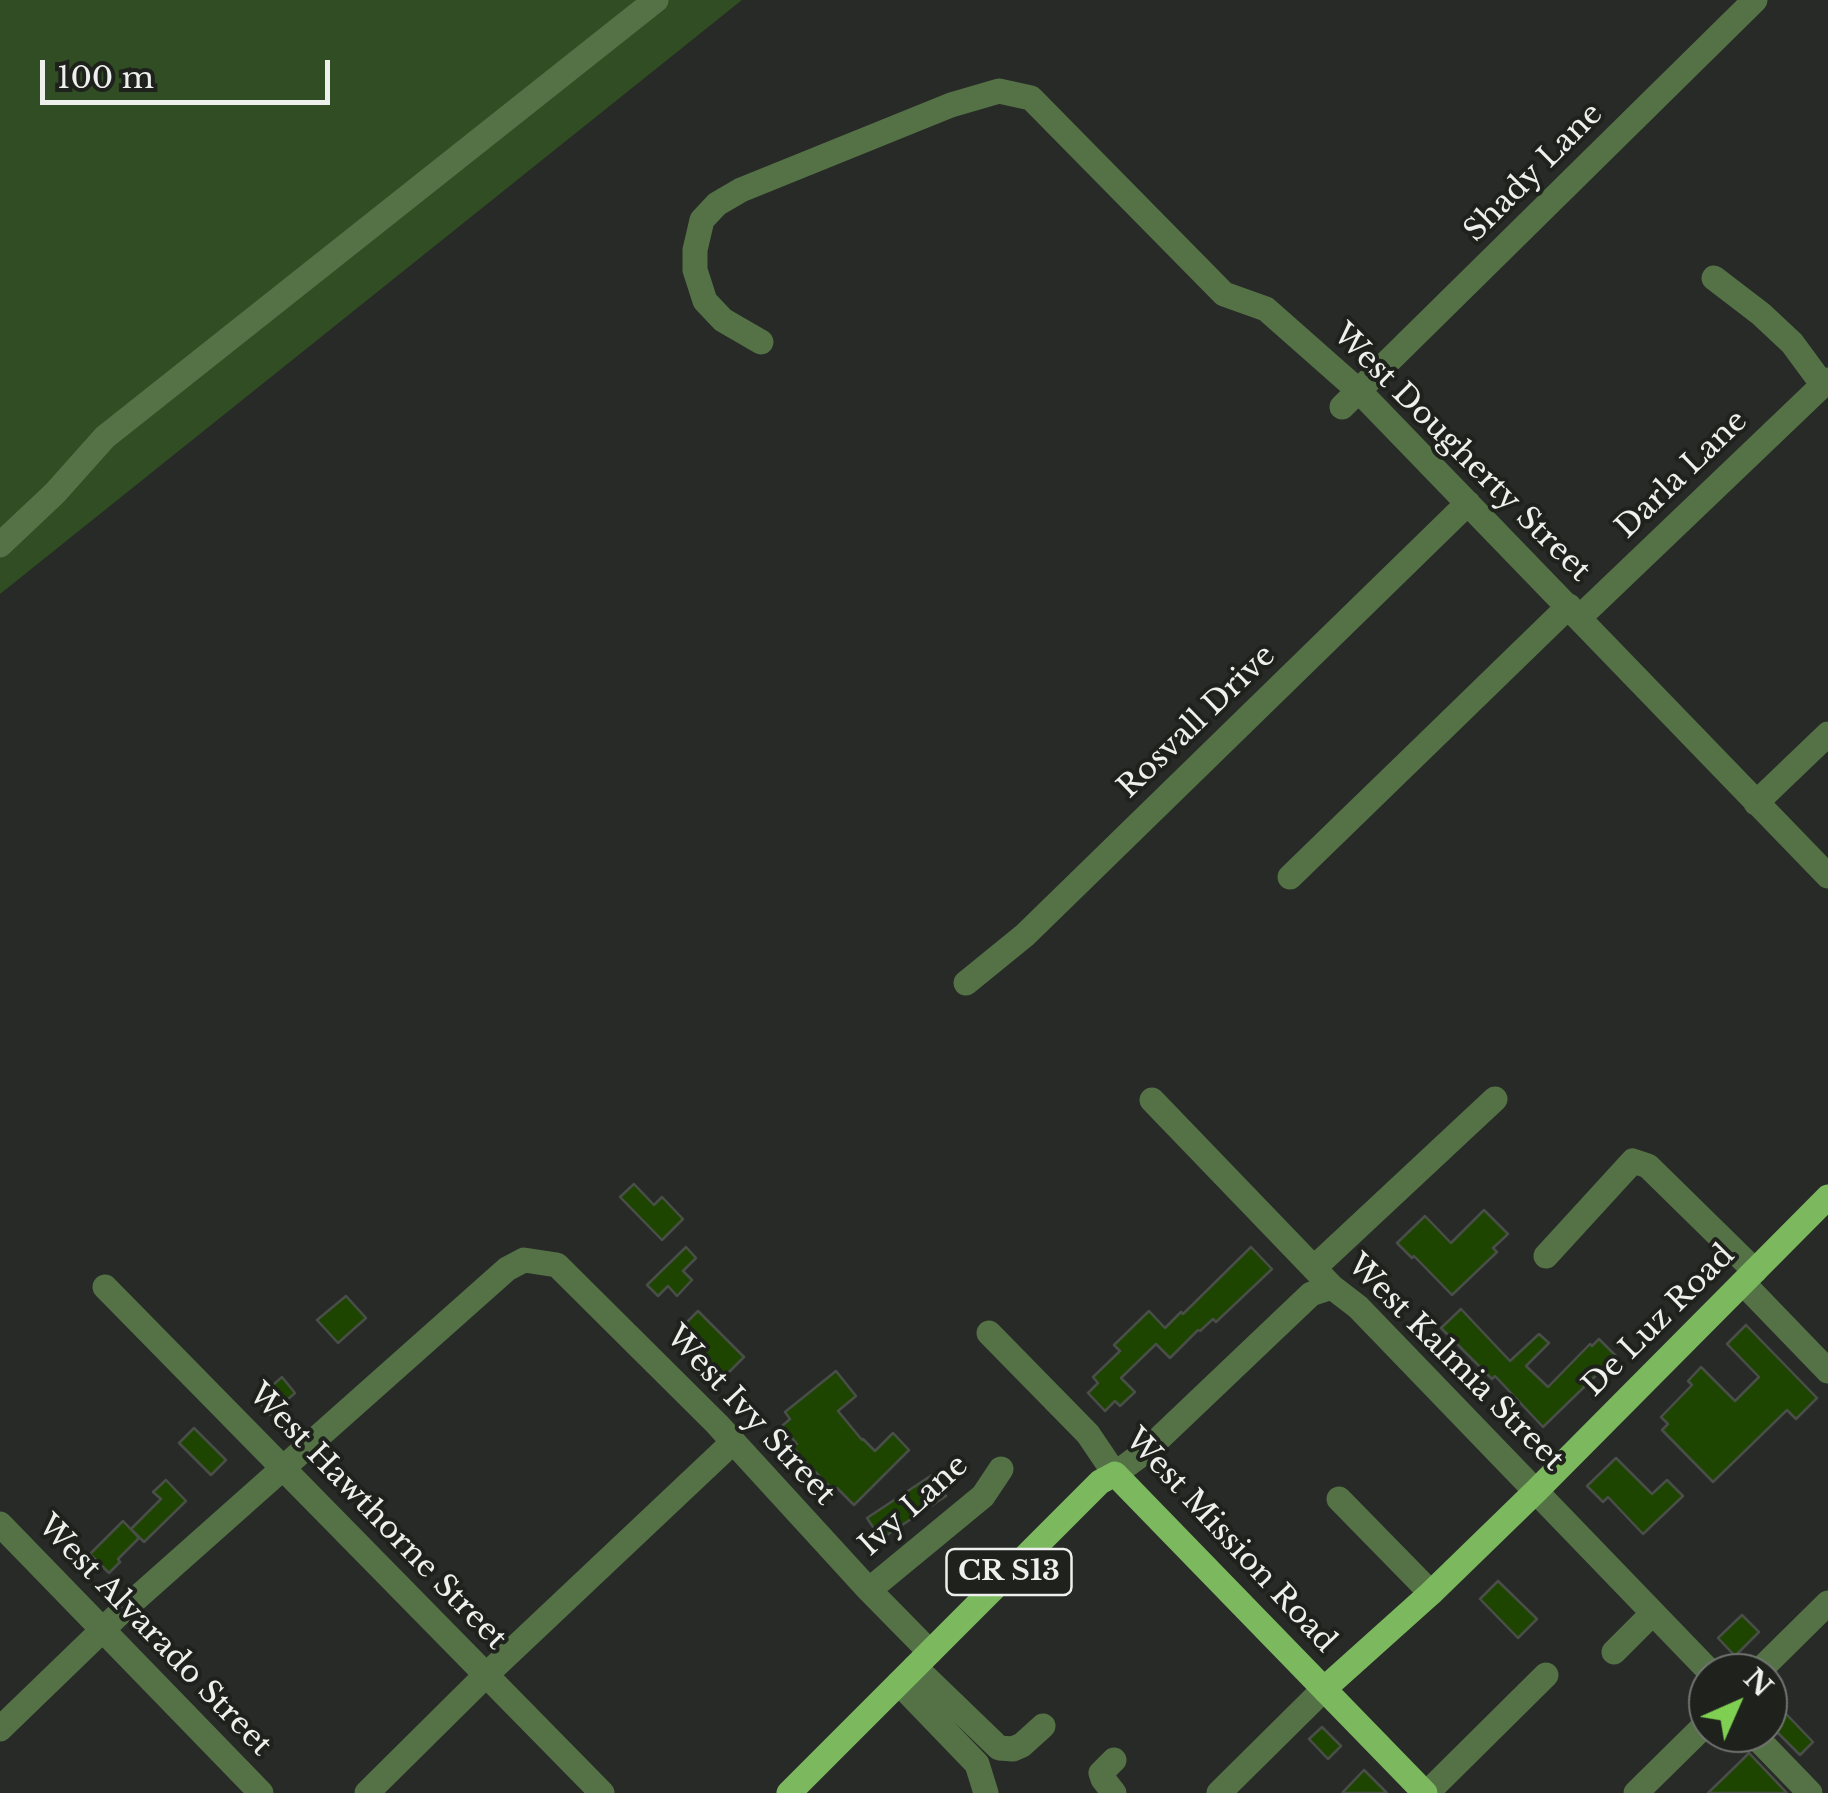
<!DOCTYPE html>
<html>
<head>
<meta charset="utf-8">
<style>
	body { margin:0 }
	#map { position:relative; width:1828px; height:1793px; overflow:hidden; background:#272a26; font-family:"Libre Baskerville",serif }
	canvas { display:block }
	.north { position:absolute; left:1688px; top:1653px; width:100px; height:100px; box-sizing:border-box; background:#1e211c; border:2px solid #717470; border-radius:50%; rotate:45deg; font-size:28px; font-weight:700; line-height:40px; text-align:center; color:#eef0ed }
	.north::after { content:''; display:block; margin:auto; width:35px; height:45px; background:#7fd052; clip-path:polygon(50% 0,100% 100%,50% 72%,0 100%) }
	.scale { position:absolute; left:40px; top:60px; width:290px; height:45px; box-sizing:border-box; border:5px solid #eef0ed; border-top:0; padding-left:12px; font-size:30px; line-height:35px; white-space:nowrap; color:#eef0ed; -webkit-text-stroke:8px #1e211c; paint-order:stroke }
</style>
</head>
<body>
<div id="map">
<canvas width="1828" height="1793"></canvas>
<div class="north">N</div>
<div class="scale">100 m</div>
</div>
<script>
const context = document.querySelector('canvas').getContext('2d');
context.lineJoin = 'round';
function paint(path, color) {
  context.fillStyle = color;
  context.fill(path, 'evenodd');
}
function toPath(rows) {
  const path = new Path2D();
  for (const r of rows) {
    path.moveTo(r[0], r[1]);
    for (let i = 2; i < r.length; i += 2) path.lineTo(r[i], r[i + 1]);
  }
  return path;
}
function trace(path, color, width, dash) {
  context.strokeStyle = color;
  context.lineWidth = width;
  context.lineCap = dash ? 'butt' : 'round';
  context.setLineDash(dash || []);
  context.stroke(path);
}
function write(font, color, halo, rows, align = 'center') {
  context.font = font + ' "Libre Baskerville",serif';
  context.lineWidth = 8;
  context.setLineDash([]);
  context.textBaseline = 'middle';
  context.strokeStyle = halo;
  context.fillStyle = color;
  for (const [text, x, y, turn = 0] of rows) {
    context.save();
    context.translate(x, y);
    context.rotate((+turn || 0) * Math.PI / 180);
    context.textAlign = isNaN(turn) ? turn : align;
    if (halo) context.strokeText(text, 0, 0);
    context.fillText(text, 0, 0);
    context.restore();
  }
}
paint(toPath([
	[0,0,742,0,0,594]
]), '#314d23');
const building = toPath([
	[634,1184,654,1205,662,1197,683,1219,662,1240,620,1197,634,1184],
	[1484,1210,1508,1234,1493,1248,1497,1252,1452,1295,1414,1256,1412,1258,1397,1243,1425,1216,1451,1243,1484,1210],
	[686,1247,696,1258,683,1271,692,1280,677,1296,668,1286,658,1296,647,1285,686,1247],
	[1251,1247,1272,1269,1216,1322,1213,1319,1200,1331,1198,1330,1170,1358,1156,1344,1121,1378,1135,1392,1120,1406,1115,1401,1105,1411,1088,1393,1098,1383,1093,1377,1120,1351,1114,1345,1149,1311,1165,1328,1181,1312,1183,1314,1251,1247],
	[346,1296,366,1318,338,1343,317,1320,346,1296],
	[1461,1309,1510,1361,1539,1334,1549,1343,1526,1366,1548,1387,1590,1344,1592,1346,1599,1339,1616,1356,1543,1427,1495,1376,1492,1379,1441,1328,1461,1309],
	[698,1311,744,1357,722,1379,690,1347,696,1341,682,1327,698,1311],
	[1746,1325,1817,1398,1796,1419,1787,1410,1713,1482,1662,1430,1668,1424,1661,1417,1692,1385,1688,1381,1701,1367,1735,1401,1759,1377,1727,1344,1746,1325],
	[836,1371,856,1396,838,1411,862,1440,863,1439,875,1451,893,1433,909,1450,854,1505,837,1488,834,1491,804,1460,793,1447,797,1444,782,1426,790,1419,785,1412,836,1371],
	[282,1377,295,1393,270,1415,257,1399,282,1377],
	[194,1428,226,1460,211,1475,179,1443,194,1428],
	[1616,1458,1652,1494,1667,1480,1683,1496,1643,1534,1608,1497,1603,1502,1587,1486,1616,1458],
	[932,1475,946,1496,881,1539,867,1518,932,1475],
	[166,1480,186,1501,144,1542,131,1529,161,1499,153,1492,166,1480],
	[123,1521,139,1538,118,1559,120,1562,109,1573,90,1554,123,1521],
	[1498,1581,1537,1619,1518,1638,1480,1599,1498,1581],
	[1742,1615,1759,1632,1735,1656,1718,1638,1742,1615],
	[1768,1695,1813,1742,1800,1755,1768,1723,1768,1695],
	[1322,1727,1341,1746,1328,1759,1309,1739,1322,1727],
	[1749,1753,1787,1793,1708,1793,1739,1763,1749,1753],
	[1364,1770,1387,1793,1342,1793,1364,1770]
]);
paint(building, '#1d4500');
trace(building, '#4a4e49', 2.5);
trace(toPath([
	[1714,278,1761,314,1792,343,1823,385],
	[761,342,723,320,705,301,695,270,695,250,702,220,717,204,741,190,951,105,999,91,1031,98,1224,294,1266,309,1360,392,1828,876],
	[1342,407,1755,0],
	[0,545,55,493,105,437,656,0],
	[1580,617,1828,380],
	[1756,803,1828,734],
	[1290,877,1569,606],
	[966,983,1025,935,1468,503],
	[1152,1100,1332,1287,1358,1307,1711,1673],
	[1546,1256,1633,1161,1648,1166,1755,1271],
	[1314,1268,1495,1099],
	[1743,1283,1828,1371],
	[105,1287,602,1793],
	[989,1333,1088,1434,1115,1474,1146,1451,1311,1294,1332,1287],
	[1339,1499,1431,1593],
	[0,1524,261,1793],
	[869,1590,983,1496,1001,1469],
	[1614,1652,1653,1613],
	[915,1667,999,1748,1013,1749,1022,1745,1043,1726],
	[1757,1673,1828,1603],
	[899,1683,977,1764,986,1793],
	[0,1729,120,1613,507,1269,524,1260,557,1265,717,1424,869,1590,930,1652],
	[1752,1733,1810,1793],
	[1114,1760,1101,1773,1103,1779,1114,1793],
	[367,1793,486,1675,733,1442],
	[1219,1793,1324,1689],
	[1427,1793,1546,1675],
	[1636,1793,1708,1722]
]), '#547246', 25);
trace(toPath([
	[1324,1689,1431,1593,1536,1491,1828,1197],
	[789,1793,1100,1482,1115,1474,1425,1793]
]), '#7cb95e', 25);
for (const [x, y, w] of [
	[1009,1572,125]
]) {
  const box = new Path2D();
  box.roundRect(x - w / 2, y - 23, w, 46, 8);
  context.fillStyle = '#1e211c';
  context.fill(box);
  trace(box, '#eef0ed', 2.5);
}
write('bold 28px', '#eef0ed', null, [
	["CR S13",1009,1572]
]);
write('30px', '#eef0ed', '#1e211c', [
	["Shady Lane",1534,173,-45],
	["West Dougherty Street",1461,453,45],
	["Darla Lane",1682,475,-44],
	["Rosvall Drive",1197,722,-44],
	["De Luz Road",1659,1321,-45],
	["West Kalmia Street",1455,1363,45],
	["West Ivy Street",750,1416,47],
	["Ivy Lane",914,1506,-42],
	["West Hawthorne Street",377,1517,46],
	["West Mission Road",1230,1541,47],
	["West Alvarado Street",154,1636,46]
]);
</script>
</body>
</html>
